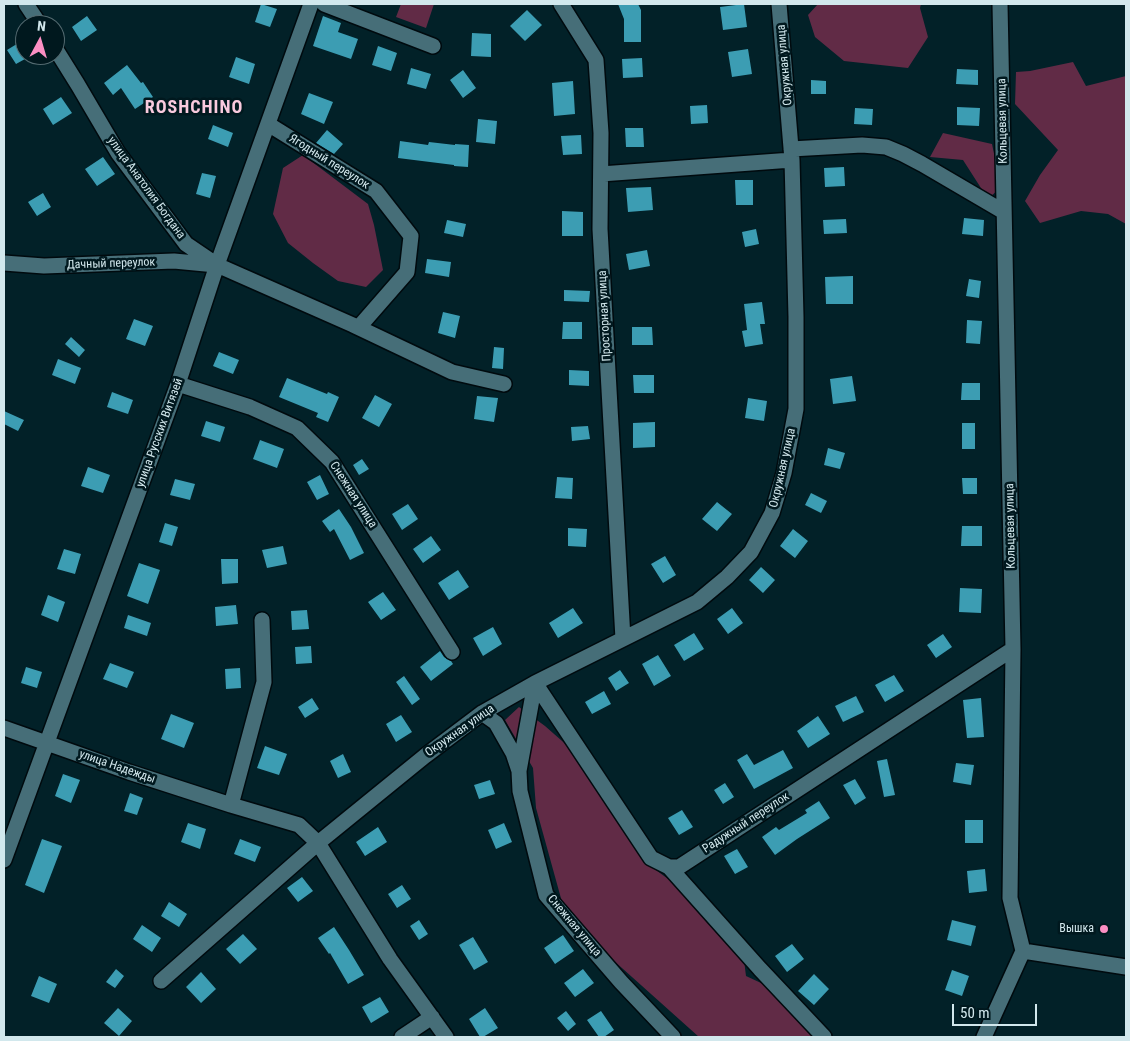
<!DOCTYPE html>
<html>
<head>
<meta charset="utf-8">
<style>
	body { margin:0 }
	#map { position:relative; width:1130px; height:1041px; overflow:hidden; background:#022128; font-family:"Roboto Condensed",sans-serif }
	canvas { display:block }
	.frame { position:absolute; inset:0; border:5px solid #d2e8ed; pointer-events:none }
	.north { position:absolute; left:15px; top:15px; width:50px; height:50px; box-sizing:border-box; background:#00181e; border:1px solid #546b71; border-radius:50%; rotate:6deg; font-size:14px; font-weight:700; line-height:20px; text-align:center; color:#d2e8ed }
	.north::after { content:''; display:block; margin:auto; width:18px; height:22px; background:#fb8fc3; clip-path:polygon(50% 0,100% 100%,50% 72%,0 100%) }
	.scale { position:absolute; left:952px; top:1004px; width:85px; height:22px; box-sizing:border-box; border:2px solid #d2e8ed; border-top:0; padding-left:6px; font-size:15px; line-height:18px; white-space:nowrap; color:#d2e8ed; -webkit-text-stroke:4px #00181e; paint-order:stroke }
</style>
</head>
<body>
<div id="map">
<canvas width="1130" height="1041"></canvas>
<div class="frame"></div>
<div class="north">N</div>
<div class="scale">50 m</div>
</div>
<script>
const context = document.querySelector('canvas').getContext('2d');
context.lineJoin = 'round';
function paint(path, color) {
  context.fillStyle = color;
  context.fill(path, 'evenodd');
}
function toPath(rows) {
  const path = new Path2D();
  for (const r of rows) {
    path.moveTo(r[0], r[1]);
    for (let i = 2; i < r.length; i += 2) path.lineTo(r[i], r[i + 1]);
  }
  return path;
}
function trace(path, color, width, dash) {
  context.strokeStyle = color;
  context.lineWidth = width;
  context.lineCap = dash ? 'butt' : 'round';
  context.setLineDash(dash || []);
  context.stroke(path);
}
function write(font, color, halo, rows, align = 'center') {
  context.font = font + ' "Roboto Condensed",sans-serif';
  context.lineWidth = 5;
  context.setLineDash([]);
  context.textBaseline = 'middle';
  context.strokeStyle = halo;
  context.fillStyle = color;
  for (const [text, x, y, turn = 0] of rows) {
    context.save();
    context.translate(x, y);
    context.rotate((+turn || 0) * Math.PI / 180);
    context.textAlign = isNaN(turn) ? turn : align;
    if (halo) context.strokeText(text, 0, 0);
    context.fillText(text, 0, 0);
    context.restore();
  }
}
paint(toPath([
	[401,4,434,4,426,28,396,17],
	[818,4,921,4,920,8,928,37,908,68,844,61,815,37,808,15],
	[1073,62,1086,86,1126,76,1126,224,1108,214,1081,211,1040,223,1025,201,1040,175,1058,150,1015,104,1016,72,1030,71],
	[943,133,992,144,1001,187,988,199,963,160,930,157],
	[303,155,368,204,374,225,383,270,366,287,338,281,313,263,288,243,273,214,283,168],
	[519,707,545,726,570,748,645,862,694,898,742,944,746,976,789,996,833,1037,699,1037,613,960,562,902,536,808,533,768,505,720]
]), '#612b46');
paint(toPath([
	[261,4,277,9,270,27,255,22],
	[618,4,638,4,641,10,641,42,624,42,624,19],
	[744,4,747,27,723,30,720,7],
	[527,10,542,25,525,41,510,26],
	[87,16,97,30,81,41,72,27],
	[323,16,341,23,338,32,358,39,351,59,313,46],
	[472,33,491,34,491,57,471,56],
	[25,39,25,59,16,64,7,50],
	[378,46,397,53,391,71,372,65],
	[748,49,752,74,732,77,728,52],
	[236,57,255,64,249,84,229,77],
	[642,58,643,77,623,78,622,59],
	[127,65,141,83,143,82,153,97,135,109,121,88,113,95,104,83],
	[411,68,431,74,426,89,407,84],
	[957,69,978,70,978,85,956,84],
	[463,70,476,88,463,98,450,80],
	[811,80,826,81,826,94,811,94],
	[573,81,575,114,554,116,552,83],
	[309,93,333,102,324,124,301,114],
	[61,97,72,113,53,125,43,109],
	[707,105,708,123,691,124,690,106],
	[957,107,980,108,979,126,957,125],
	[855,108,873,109,872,125,854,124],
	[478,119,497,121,495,144,476,142],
	[213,125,233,133,228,147,208,139],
	[625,128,643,128,644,147,626,147],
	[327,130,343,144,334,154,316,143],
	[581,135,582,154,563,155,561,136],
	[400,141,428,145,429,142,455,145,455,144,469,145,468,167,454,166,454,165,398,158],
	[103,157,115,174,97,186,85,169],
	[844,167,845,186,825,187,824,168],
	[202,173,216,176,210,198,196,194],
	[735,180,753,180,753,205,736,205],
	[651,187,653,210,628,212,626,188],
	[43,193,51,207,37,216,28,202],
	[562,211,583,212,583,236,562,236],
	[964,218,984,220,983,236,962,234],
	[846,219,847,233,824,234,823,220],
	[447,220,466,224,463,237,444,233],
	[756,229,759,244,745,247,742,232],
	[647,250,650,266,629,270,626,254],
	[427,259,451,262,449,277,425,273],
	[853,276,853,304,826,304,825,277],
	[969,279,981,281,979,298,966,296],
	[564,290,590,291,589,302,564,301],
	[762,302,765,324,760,324,763,344,745,347,742,331,747,330,744,304],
	[443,312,460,316,455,338,438,333],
	[134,319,153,326,145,346,126,339],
	[967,320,982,321,980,344,966,343],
	[563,322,582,322,582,339,562,339],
	[632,327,652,327,653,345,632,345],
	[71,337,85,350,79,357,65,344],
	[494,347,504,348,503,369,492,368],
	[219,352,239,360,233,374,213,366],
	[58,359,81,368,75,384,52,375],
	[569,370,589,371,589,386,569,385],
	[633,375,654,375,654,393,634,393],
	[852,376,856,401,833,404,830,379],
	[287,378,327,394,328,392,339,397,328,422,316,417,318,413,279,397],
	[962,383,980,383,980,400,961,400],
	[112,392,133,400,128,414,107,407],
	[375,395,392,404,379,427,362,418],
	[477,396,498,398,494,422,474,419],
	[748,398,767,401,764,421,745,418],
	[4,411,24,420,18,431,4,424],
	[206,421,225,427,220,442,201,436],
	[655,422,655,447,633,448,633,423],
	[962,423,975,423,975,449,962,449],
	[588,426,590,439,572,441,571,427],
	[260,440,284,449,277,468,253,459],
	[828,448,845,453,840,469,824,465],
	[362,459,369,469,359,475,353,465],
	[88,467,110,475,103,493,81,486],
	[320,475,329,494,317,500,307,482],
	[557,477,573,478,572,499,555,498],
	[962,478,977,478,977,494,963,494],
	[175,479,195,484,190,500,170,495],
	[811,493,827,501,821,513,805,505],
	[717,502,732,514,717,531,702,519],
	[408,504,418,519,402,530,392,514],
	[339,509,351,527,364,553,350,560,334,529,330,532,322,521],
	[165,523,178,527,172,546,159,542],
	[962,526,982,526,982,546,961,546],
	[568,528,587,529,586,547,568,546],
	[793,529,808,541,795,558,780,546],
	[431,536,441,550,423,563,413,549],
	[283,546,287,564,267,568,262,550],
	[64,549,81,554,75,574,57,569],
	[665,556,676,575,663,583,651,564],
	[221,559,238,559,238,583,222,584],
	[139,563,160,570,148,604,127,596],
	[761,567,775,580,763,593,749,580],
	[458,570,469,587,449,600,438,583],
	[960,588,982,589,981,613,959,612],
	[383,592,396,610,381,620,368,602],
	[48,595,65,602,58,622,41,615],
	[236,605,238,624,216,626,215,607],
	[573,608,583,623,558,638,549,623],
	[732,608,743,623,728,634,717,619],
	[307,610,309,629,292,630,291,611],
	[128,615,151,623,147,636,124,628],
	[493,627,502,644,483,656,473,638],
	[694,633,704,649,684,661,674,645],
	[943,634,952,647,936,658,927,645],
	[311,646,312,663,296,664,295,647],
	[440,651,444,657,451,661,453,664,431,681,420,667],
	[658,655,671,676,654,686,642,664],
	[110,663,134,672,127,688,103,679],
	[26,667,42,672,37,688,21,683],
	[240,668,241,688,226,689,225,669],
	[620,670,629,683,616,691,608,678],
	[894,675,904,691,885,702,875,685],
	[404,676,420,699,412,705,396,682],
	[604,691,611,704,592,714,585,702],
	[856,696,864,712,843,722,835,706],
	[312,698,319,709,305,718,298,707],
	[981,698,984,737,967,738,963,700],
	[171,714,194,723,184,748,161,739],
	[401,715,412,732,396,742,386,724],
	[818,716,830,734,808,748,797,731],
	[265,746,287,754,279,775,257,768],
	[783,750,793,768,754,789,737,760,747,754,754,765],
	[343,754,351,772,338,778,330,761],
	[887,759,895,795,884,797,877,761],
	[956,763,974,765,971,785,953,782],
	[63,774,80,780,71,803,55,796],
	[855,779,866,798,855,805,843,785],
	[490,780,495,794,479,799,474,785],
	[725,783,734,797,723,804,714,790],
	[130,793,143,798,137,815,124,811],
	[819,801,830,818,797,839,775,855,762,837,776,827,779,830,807,813,805,810],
	[682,810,693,827,679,835,668,818],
	[965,820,983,820,983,843,965,843],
	[188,823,206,829,200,849,181,842],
	[504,823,512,842,496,849,488,830],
	[378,827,387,842,365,856,356,842],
	[42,839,62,846,44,893,25,885],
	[240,839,261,847,255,862,234,854],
	[737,849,748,867,735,874,724,856],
	[985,869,987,891,969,893,967,871],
	[302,877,313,891,298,902,287,888],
	[402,885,411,899,397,908,388,894],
	[169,902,187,914,179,927,161,916],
	[419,920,428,934,419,940,410,926],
	[952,920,976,926,971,946,947,940],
	[142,925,161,938,152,952,133,939],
	[334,927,349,950,364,975,348,984,330,953,329,954,318,938],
	[243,934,257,949,240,964,226,949],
	[563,935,574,951,555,964,544,948],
	[473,937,488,962,474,970,459,945],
	[792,944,804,959,787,972,775,956],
	[116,969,124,976,115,988,106,982],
	[583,969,594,983,575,997,564,983],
	[952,970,969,976,962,996,945,990],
	[201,972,216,989,201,1003,186,987],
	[814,974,829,989,814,1005,798,991],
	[39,976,57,984,49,1003,31,996],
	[380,997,389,1012,371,1023,362,1007],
	[118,1008,132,1021,119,1036,104,1023],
	[485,1008,498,1028,483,1037,480,1037,469,1019],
	[566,1011,576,1024,568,1031,557,1018],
	[601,1011,614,1030,604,1037,599,1037,587,1020]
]), '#3c9db3');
const minor = toPath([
	[26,4,40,25],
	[324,4,433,46],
	[561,4,596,60,601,133,600,229,623,639],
	[55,48,78,85,118,153,186,244,217,265,353,325,452,372,504,384],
	[268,124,376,191,411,236,407,272,359,327],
	[791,149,862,145,886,147,903,154,922,164,1004,212],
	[601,174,792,160],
	[4,263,44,266,174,261,216,265],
	[178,384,250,407,297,428,332,462,452,652],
	[535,683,651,858,669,867,679,867,1013,649],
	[482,713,496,723,513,753,519,771,520,791,546,895,621,982,673,1037],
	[4,728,129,772,231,805,299,825,318,843,390,959,446,1037],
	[519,771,535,683],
	[231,805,264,682,262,620],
	[4,860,178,384,217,265,311,4],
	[669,867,760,969,824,1037],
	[1023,951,1126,967],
	[161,981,318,843,425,756,482,713,535,683,697,602,727,577,751,552,772,513,784,473,796,409,796,317,792,160,779,4],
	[402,1037,432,1017],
	[984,1037,1023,951,1010,898,1013,649,1000,4]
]);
trace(minor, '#000a0e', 18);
trace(minor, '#466e78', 15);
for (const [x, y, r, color] of [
	[1104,929,5,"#fb8fc3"]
]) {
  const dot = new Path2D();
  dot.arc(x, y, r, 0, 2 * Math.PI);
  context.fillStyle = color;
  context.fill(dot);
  trace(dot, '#00181e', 2);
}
write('12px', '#d2e8ed', '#00181e', [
	["Окружная улица",785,65,-95],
	["Кольцевая улица",1003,121,-91],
	["Ягодный переулок",329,162,32],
	["улица Анатолия Богдана",146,188,54],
	["Дачный переулок",111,264,-2],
	["Просторная улица",605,316,-93],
	["улица Русских Витязей",160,433,-70],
	["Окружная улица",783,468,-77],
	["Снежная улица",353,495,57],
	["Кольцевая улица",1011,526,-91],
	["Окружная улица",460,731,-35],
	["улица Надежды",117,767,19],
	["Радужный переулок",746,823,-33],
	["Снежная улица",574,926,50]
]);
write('12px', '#d2e8ed', '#00181e', [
	["Вышка",1094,929]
], 'right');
context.letterSpacing = '1px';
write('bold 18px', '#f9cade', '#00181e', [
	["ROSHCHINO",194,108]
]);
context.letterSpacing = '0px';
</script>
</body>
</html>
